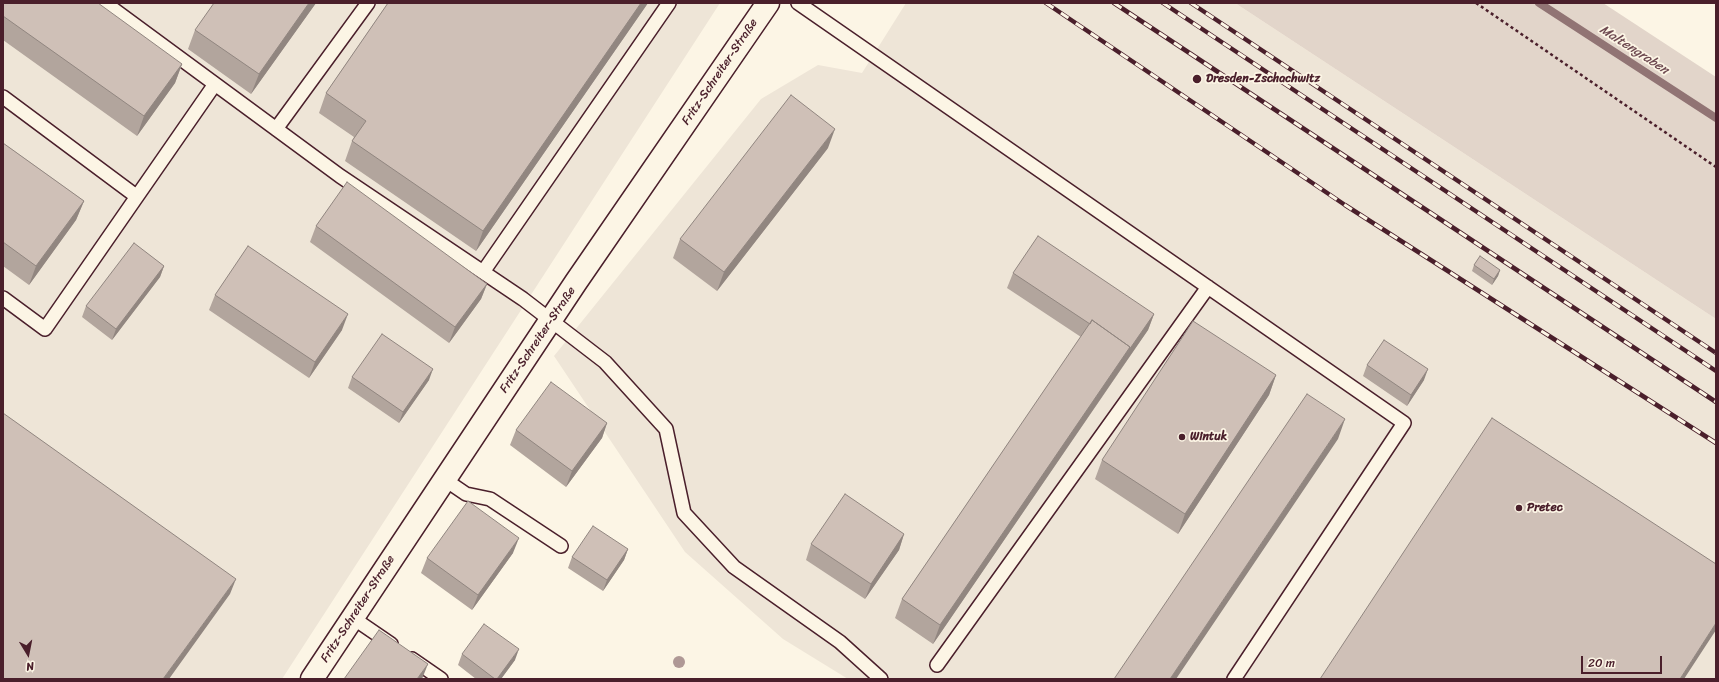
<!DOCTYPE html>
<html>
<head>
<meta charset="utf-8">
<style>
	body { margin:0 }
	#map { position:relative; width:1719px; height:682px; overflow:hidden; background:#fcf5e5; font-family:Sriracha,sans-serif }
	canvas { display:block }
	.frame { position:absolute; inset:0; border:4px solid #4a1f2b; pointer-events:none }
	.north { position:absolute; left:8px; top:634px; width:40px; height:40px; -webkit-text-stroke:3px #fcf5e5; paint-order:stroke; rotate:170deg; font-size:11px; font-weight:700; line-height:16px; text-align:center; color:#4a1f2b }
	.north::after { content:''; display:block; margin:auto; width:14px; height:18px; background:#4a1f2b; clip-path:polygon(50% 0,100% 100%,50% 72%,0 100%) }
	.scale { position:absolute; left:1581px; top:656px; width:81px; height:18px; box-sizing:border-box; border:2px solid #4a1f2b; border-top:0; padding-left:5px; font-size:12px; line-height:14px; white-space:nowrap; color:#4a1f2b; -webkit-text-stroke:3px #fcf5e5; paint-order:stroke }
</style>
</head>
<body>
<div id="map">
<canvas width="1719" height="682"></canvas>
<div class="frame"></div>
<div class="north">N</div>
<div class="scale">20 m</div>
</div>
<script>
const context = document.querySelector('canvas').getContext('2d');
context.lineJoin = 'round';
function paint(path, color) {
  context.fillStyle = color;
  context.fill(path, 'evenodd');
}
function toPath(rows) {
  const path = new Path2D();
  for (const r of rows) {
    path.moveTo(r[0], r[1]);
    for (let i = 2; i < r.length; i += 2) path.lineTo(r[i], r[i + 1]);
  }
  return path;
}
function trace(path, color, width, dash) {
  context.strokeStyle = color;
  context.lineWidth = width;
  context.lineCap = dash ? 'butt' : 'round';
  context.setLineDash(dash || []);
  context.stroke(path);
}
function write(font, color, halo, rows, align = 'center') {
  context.font = font + ' Sriracha,sans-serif';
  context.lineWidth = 3.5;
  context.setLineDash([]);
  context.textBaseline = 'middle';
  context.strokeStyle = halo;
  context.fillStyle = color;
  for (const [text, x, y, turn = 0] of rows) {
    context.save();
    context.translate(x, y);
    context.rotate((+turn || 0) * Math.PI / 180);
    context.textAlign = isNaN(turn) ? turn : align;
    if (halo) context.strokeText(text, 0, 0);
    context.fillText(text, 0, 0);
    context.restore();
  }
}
paint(toPath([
	[3,3,720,3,282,679,3,679],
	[906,3,1235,3,1716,319,1716,679,848,679,783,639,685,552,554,356,761,99,818,65,862,73]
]), '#eee5d7');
paint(toPath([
	[1235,3,1603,3,1716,77,1716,319]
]), '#e2d5ca');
trace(toPath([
	[1539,3,1716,118]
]), '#917474', 8);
const service = toPath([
	[105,3,340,176,523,299,605,362,666,429,684,513,734,567,840,642,881,679],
	[798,3,1404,423,1234,679],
	[3,97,136,196],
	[276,129,368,3],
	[483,272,669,3],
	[3,298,45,329,215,84],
	[444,479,466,494,490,499,561,546],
	[353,618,391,644],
	[412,659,441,679],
	[937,665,1208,287]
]);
const minor = toPath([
	[312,679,576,282,768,3]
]);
trace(service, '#4a1f2b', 16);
trace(minor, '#4a1f2b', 25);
trace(toPath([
	[1476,3,1716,167]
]), '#4a1f2b', 2.5, [3, 3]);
trace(service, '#fcf5e5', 13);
trace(minor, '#fcf5e5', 22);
const rail = toPath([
	[1046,3,1345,205,1716,443],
	[1114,3,1716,402],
	[1163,3,1716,371],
	[1191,3,1716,353]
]);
trace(rail, '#4a1f2b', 4.5);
trace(rail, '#fcf5e5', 3, [9]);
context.fillStyle = '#af9895';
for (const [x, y] of [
	[679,662]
]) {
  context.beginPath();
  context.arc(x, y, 6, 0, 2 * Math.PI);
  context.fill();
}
paint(toPath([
	[3,3,182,64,175,83,137,136,3,40],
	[316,3,251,94,188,49,195,30],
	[388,3,648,3,476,251,345,161,352,141,354,137,319,113,326,93],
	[3,143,84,201,76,220,29,285,3,266],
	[828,148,717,291,673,258,680,239],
	[316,226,487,284,481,299,449,343,310,242],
	[1474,265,1500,270,1498,276,1492,285,1472,271],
	[164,266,160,277,112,340,82,317,86,306],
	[1013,273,1154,314,1148,330,933,644,895,618,902,599,1081,337,1007,288],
	[215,295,342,330,309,378,209,310],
	[1367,365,1424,380,1407,406,1363,376],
	[1276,375,1269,395,1178,534,1095,479,1102,460],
	[352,377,429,380,399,423,348,388],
	[607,423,602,438,566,487,510,445,516,430],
	[904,534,899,550,865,599,806,560,811,544],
	[628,549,624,560,603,591,568,568,572,557],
	[513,553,472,610,421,573,427,558],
	[462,654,515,660,501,679,476,679,458,665]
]), '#b2a59d');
paint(toPath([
	[309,3,316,3,251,94,259,74],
	[641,3,648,3,476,251,483,231],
	[182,64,175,83,137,136,144,116],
	[835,129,828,148,717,291,724,272],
	[84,201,76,220,29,285,36,266],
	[164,266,160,277,112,340,116,329],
	[1500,270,1498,276,1492,285,1494,279],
	[487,284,481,299,449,343,455,327],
	[348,314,342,330,309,378,315,362],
	[1154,314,1148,330,1123,366,1129,350],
	[1130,347,1123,366,933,644,940,625],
	[433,369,429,380,399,423,403,412],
	[1428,369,1424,380,1407,406,1411,395],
	[1276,375,1269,395,1178,534,1185,514],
	[1345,419,1338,439,1176,679,1170,679],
	[607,423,602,438,566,487,572,471],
	[904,534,899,550,865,599,871,584],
	[519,538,513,553,472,610,478,595],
	[628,549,624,560,603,591,607,580],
	[236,579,230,594,169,679,163,679],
	[1716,623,1716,630,1684,679,1680,679],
	[519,649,515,660,501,679,497,679],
	[428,664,422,679,417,679]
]), '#918680');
const building = toPath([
	[3,3,98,3,182,64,144,116,3,16,3,3],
	[214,3,309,3,259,74,195,30,214,3],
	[388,3,641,3,483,231,352,141,366,121,326,93,388,3],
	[791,95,835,129,724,272,680,239,791,95],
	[3,143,84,201,36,266,3,242,3,143],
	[347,182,487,284,455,327,316,226,347,182],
	[1038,236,1154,314,1129,350,1130,347,1092,320,1090,324,1013,273,1038,236],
	[134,243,164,266,116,329,86,306,134,243],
	[248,246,348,314,315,362,215,295,248,246],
	[1480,256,1500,270,1494,279,1474,265,1480,256],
	[1092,320,1130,347,940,625,902,599,1092,320],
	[1193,321,1276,375,1185,514,1102,460,1193,321],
	[382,334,433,369,403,412,352,377,382,334],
	[1384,340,1428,369,1411,395,1367,365,1384,340],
	[551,382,607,423,572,471,516,430,551,382],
	[1307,394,1345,419,1170,679,1114,679,1307,394],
	[3,413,236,579,163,679,3,679,3,413],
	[1492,418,1716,564,1716,623,1680,679,1320,679,1492,418],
	[845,494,904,534,871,584,811,544,845,494],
	[468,501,519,538,478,595,427,558,468,501],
	[593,526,628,549,607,580,572,557,593,526],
	[484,624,519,649,497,679,495,679,462,654,484,624],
	[379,630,428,664,417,679,344,679,379,630]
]);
paint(building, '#cfc0b7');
trace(building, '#918680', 1);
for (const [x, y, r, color] of [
	[1197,79,5,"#4a1f2b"],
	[1182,437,4,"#4a1f2b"],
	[1519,508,4,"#4a1f2b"]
]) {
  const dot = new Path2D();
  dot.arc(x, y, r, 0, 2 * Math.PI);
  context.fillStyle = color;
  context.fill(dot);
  trace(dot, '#fcf5e5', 1.5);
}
write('12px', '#4a1f2b', '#fcf5e5', [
	["Fritz-Schreiter-Straße",720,72,-56],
	["Fritz-Schreiter-Straße",538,340,-56],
	["Fritz-Schreiter-Straße",358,609,-57]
]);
write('bold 12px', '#4a1f2b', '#fcf5e5', [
	["Dresden-Zschachwitz",1206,79],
	["Wintuk",1190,437],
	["Pretec",1527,508]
], 'left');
write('italic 13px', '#6d4950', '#fcf5e5', [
	["Maltengraben",1634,50,33]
]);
</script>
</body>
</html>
